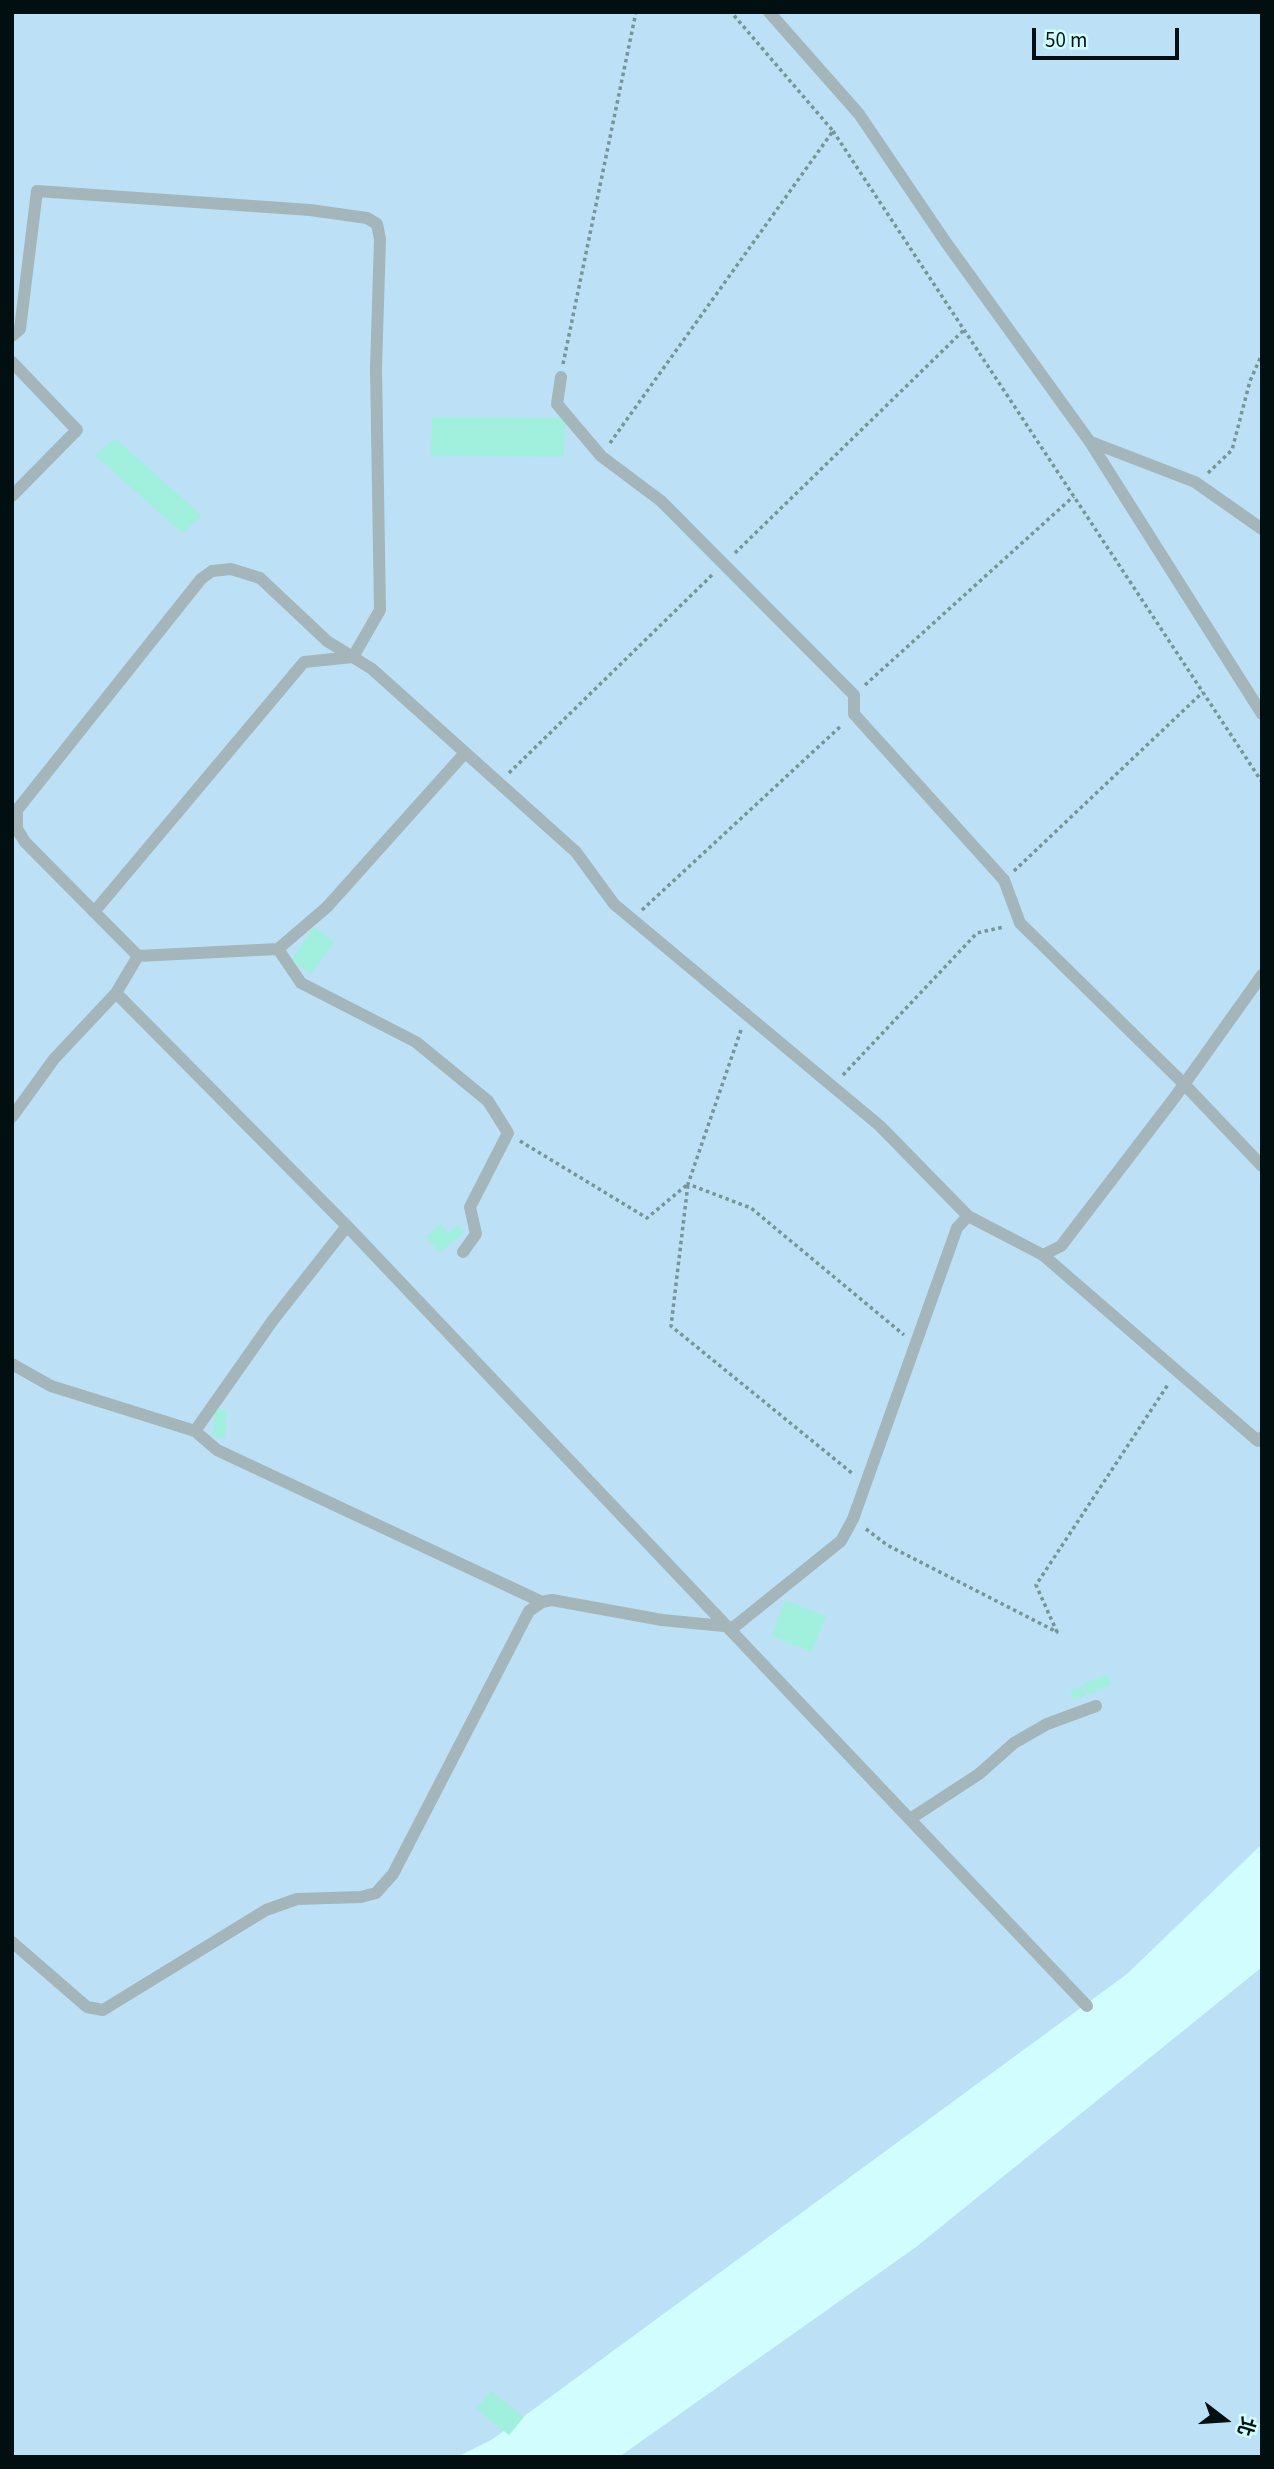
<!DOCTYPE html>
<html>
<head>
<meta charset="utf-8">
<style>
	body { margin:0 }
	#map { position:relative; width:1274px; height:2469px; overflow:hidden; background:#d1fdfe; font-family:"Source Sans 3","Noto Sans TC",sans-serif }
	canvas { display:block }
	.frame { position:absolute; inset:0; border:14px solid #020f10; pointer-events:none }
	.north { position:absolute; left:1190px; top:2385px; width:70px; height:70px; -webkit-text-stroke:5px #d1fdfe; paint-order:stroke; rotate:107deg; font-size:19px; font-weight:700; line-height:28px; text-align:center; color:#020f10 }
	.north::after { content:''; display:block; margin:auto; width:24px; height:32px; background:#020f10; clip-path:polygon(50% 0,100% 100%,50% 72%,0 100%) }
	.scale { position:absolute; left:1032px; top:28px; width:147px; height:32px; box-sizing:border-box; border:4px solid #020f10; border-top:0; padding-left:9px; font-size:21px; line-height:24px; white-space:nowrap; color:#020f10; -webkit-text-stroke:5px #d1fdfe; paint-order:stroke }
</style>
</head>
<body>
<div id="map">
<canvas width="1274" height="2469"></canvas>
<div class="frame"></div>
<div class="north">北</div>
<div class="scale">50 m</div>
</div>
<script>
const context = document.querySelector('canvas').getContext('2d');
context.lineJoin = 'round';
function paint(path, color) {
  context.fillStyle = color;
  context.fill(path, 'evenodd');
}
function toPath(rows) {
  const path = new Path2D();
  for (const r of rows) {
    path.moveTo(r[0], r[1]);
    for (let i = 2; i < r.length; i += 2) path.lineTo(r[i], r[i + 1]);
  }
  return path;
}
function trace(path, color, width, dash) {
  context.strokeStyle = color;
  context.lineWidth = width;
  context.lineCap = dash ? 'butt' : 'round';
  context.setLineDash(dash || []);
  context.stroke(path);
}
paint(toPath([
	[12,12,1262,12,1262,1844,1127,1974,493,2439,457,2457,12,2457],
	[1262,1967,1262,2457,619,2457,916,2247]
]), '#bce1f7');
paint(toPath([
	[432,417,565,418,564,457,431,456],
	[115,438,202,516,182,533,95,455],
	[314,927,334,942,311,974,291,960],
	[441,1224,448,1233,458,1225,464,1232,440,1253,426,1237],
	[214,1410,227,1410,225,1438,213,1437],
	[785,1600,826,1616,812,1652,772,1636],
	[1107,1674,1111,1685,1088,1695,1083,1684],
	[1082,1686,1086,1695,1074,1700,1070,1691],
	[491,2391,524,2417,509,2435,476,2409]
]), '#a0f0dd');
trace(toPath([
	[833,131,1262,782],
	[563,364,636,12],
	[610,443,833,131,731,12],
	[1208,473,1232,450,1250,381,1262,354],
	[735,553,964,330],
	[865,685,1074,496],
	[509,773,712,575],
	[1014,871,1203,692],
	[642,910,842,725],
	[741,1030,688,1184,751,1208,904,1335],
	[843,1075,977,933,1004,927],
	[520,1141,647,1218,688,1184,671,1326,853,1474],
	[866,1529,887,1545,1057,1632,1036,1585,1169,1383]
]), '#769596', 3.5, [3.5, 3.5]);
trace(toPath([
	[769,12,859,114,945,241,1090,442,1262,714],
	[12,336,20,329,37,191,310,210,367,218,377,224,380,239,376,368,380,610,353,657,304,662,94,912],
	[12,362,77,430,12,496],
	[561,377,557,404,601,456,661,501,854,695,854,714,1004,880,1020,923,1184,1084,1262,1166],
	[1091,442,1195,482,1262,529],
	[278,949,301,983,416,1042,488,1101,508,1133,470,1207,476,1234,463,1252],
	[138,956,278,949,327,907,464,754],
	[116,993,347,1226],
	[12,1117,54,1059,116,993,138,956,25,842,17,829,17,810,201,579,212,571,231,569,260,578,327,641,372,669,576,852,614,904,880,1126,968,1216],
	[1043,1255,1258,1441,1262,1437],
	[12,1364,51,1386,195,1431],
	[542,1602,217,1450,195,1431,273,1320,347,1226,1087,2006],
	[910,1819,979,1774,1014,1743,1047,1724,1096,1706],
	[12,1942,87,2007,103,2010,266,1910,297,1899,361,1897,376,1893,393,1874,529,1611,542,1602,552,1600,662,1620,734,1627,841,1541,853,1519,957,1228,968,1216,1043,1255,1061,1246,1175,1097,1262,975]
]), '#a4b6ba', 12);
</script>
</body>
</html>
